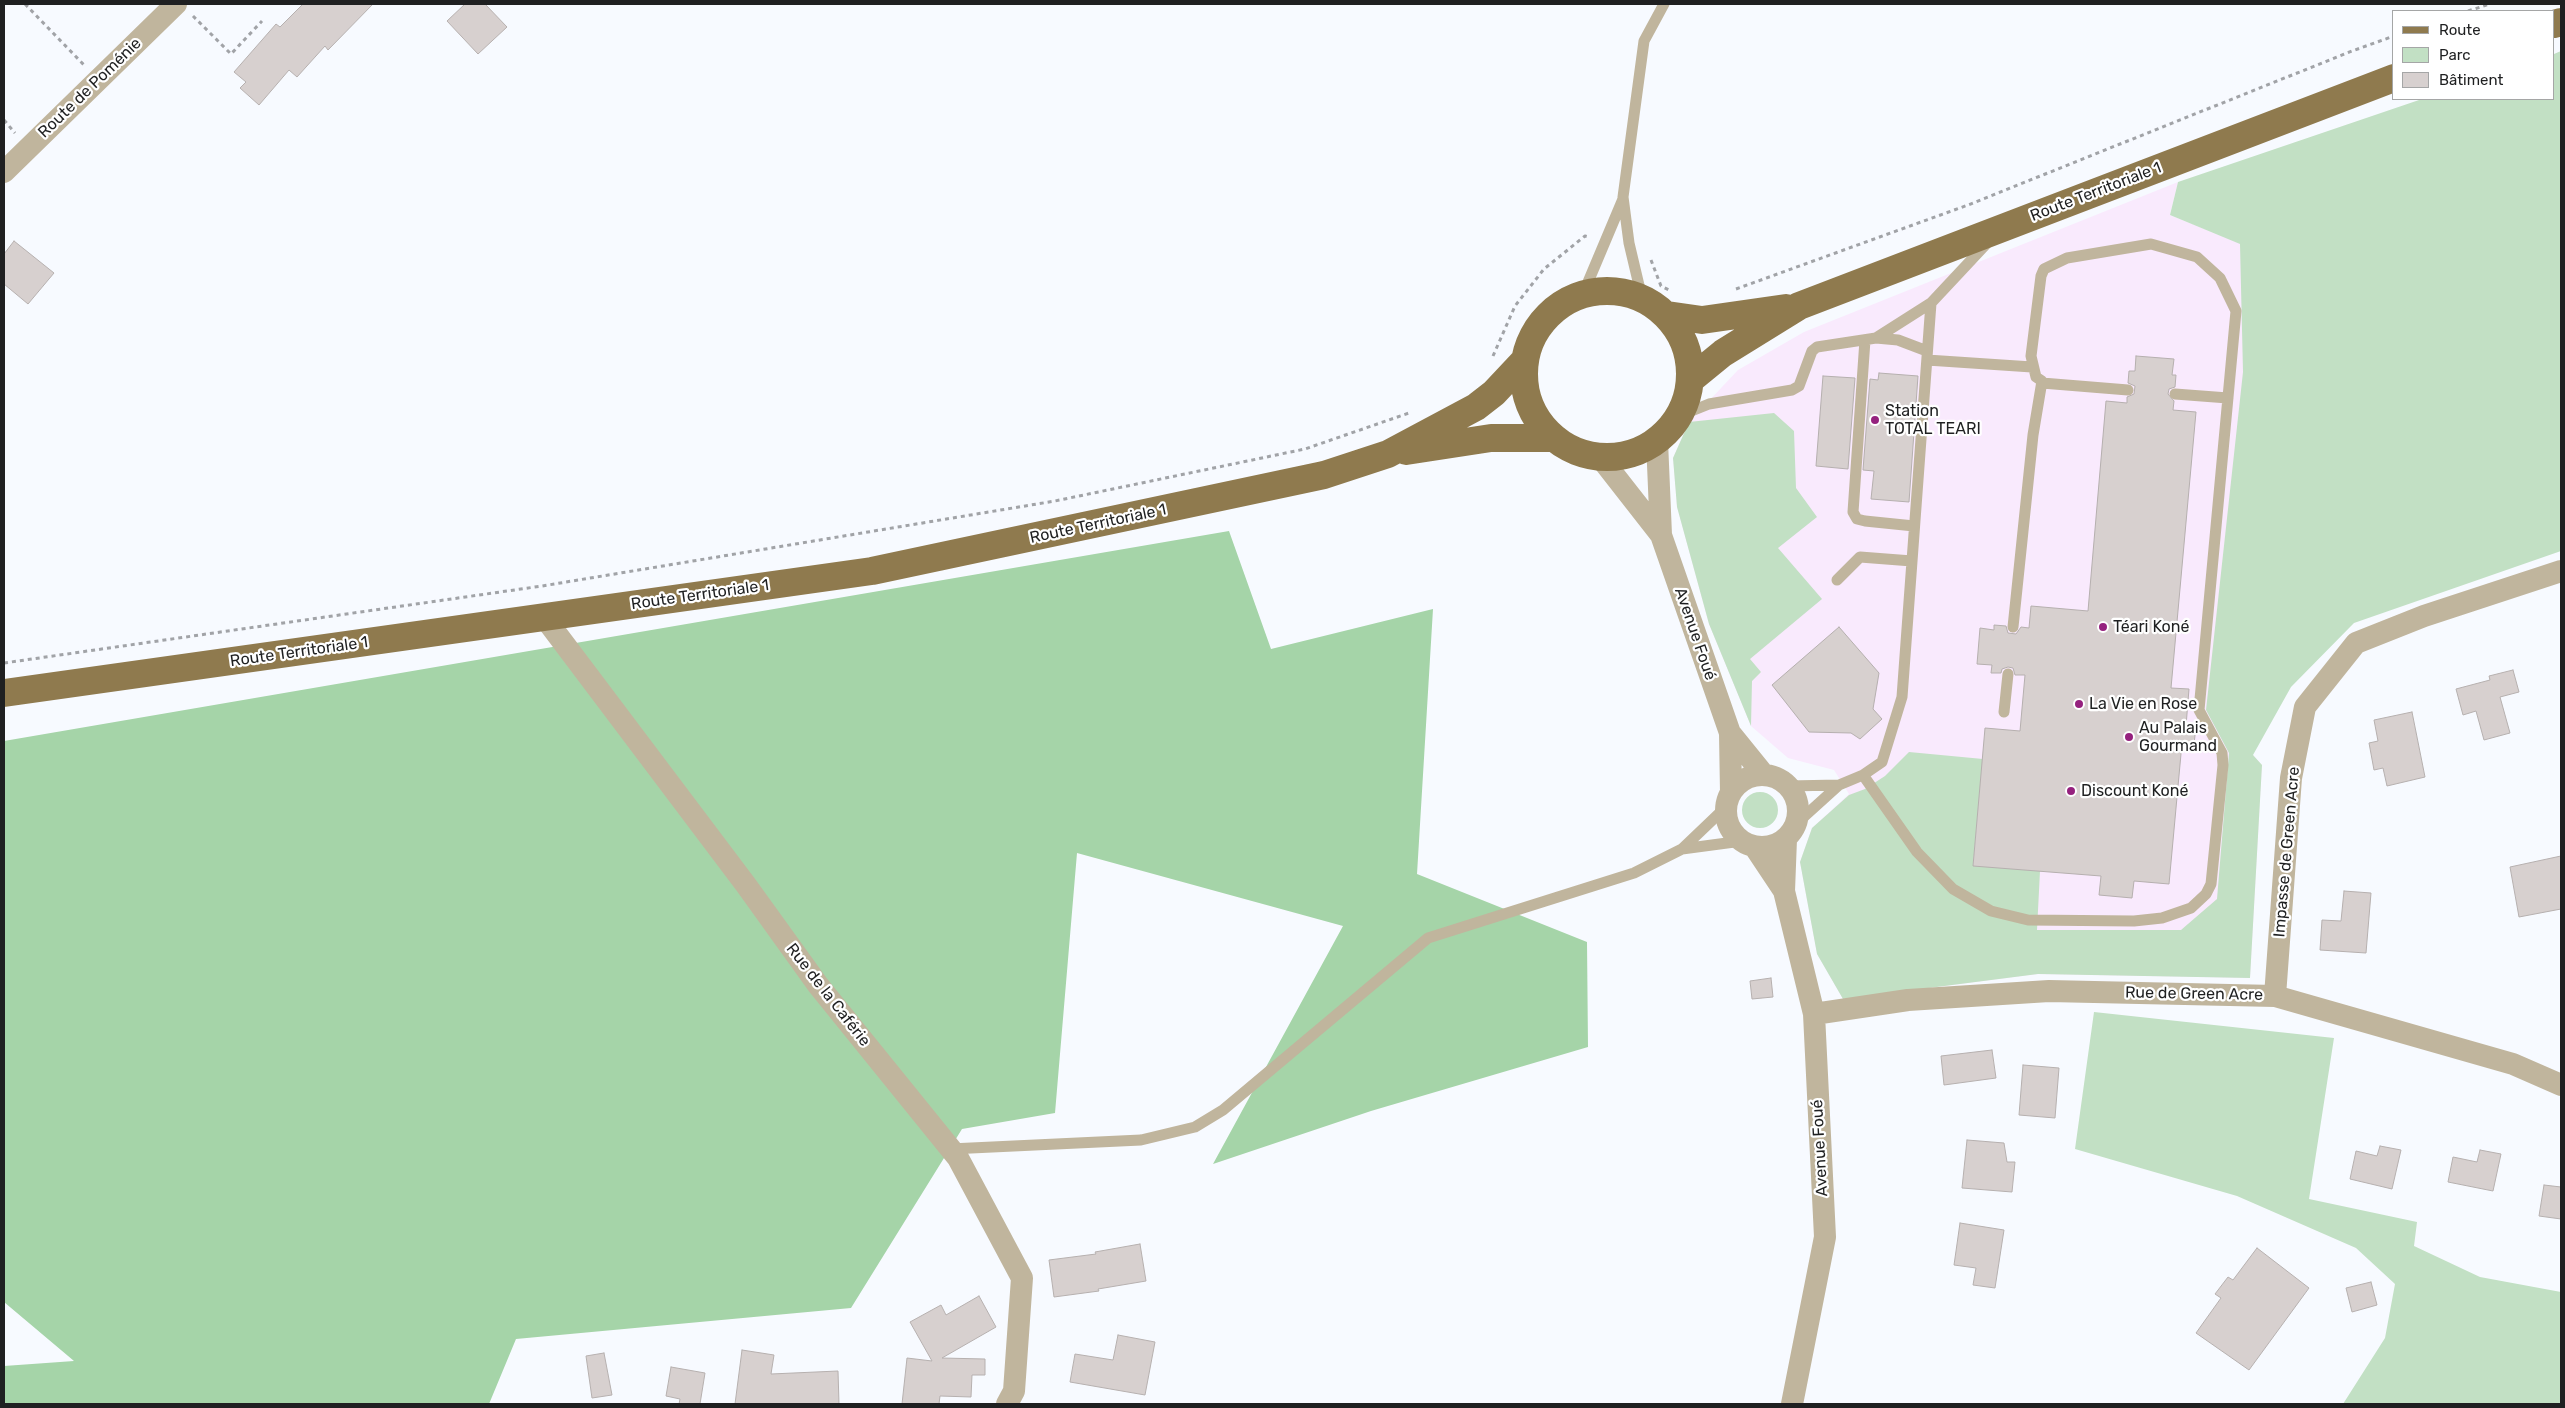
<!DOCTYPE html>
<html>
<head>
<meta charset="utf-8">
<style>
	body { margin:0 }
	#map { position:relative; width:2565px; height:1408px; overflow:hidden; background:#f7faff; font-family:Rubik,sans-serif }
	canvas { display:block }
	.frame { position:absolute; inset:0; border:5px solid #1f2021; pointer-events:none }
	.legend { position:absolute; left:2392px; top:10px; width:162px; height:90px; box-sizing:border-box; background:#fff; border:1px solid #a5a6a6; margin:0; padding:6px 9px; list-style:none; font-size:15px; color:#1f2021 }
	.legend li { display:flex; align-items:center; gap:10px; height:25px }
	.legend b { width:25px; border:1px solid #a5a6a6 }
</style>
</head>
<body>
<div id="map">
<canvas width="2565" height="1408"></canvas>
<div class="frame"></div>
<ul class="legend">
<li><b style="height:6px;background:#8f7a4e"></b>Route</li>
<li><b style="height:14px;background:#c2e0c4"></b>Parc</li>
<li><b style="height:14px;background:#d7d0cf"></b>Bâtiment</li>
</ul>
</div>
<script>
const context = document.querySelector('canvas').getContext('2d');
context.lineJoin = 'round';
function paint(path, color) {
  context.fillStyle = color;
  context.fill(path, 'evenodd');
}
function toPath(rows) {
  const path = new Path2D();
  for (const r of rows) {
    if (r.length === 3) {
      path.moveTo(r[0] + r[2], r[1]);
      path.arc(r[0], r[1], r[2], 0, 2 * Math.PI);
      continue;
    }
    path.moveTo(r[0], r[1]);
    for (let i = 2; i < r.length; i += 2) path.lineTo(r[i], r[i + 1]);
  }
  return path;
}
function trace(path, color, width, dash) {
  context.strokeStyle = color;
  context.lineWidth = width;
  context.lineCap = dash ? 'butt' : 'round';
  context.setLineDash(dash || []);
  context.stroke(path);
}
function write(font, color, halo, rows, align = 'center') {
  context.font = font + ' Rubik,sans-serif';
  context.lineWidth = 4.5;
  context.setLineDash([]);
  context.textBaseline = 'middle';
  context.strokeStyle = halo;
  context.fillStyle = color;
  for (const [text, x, y, turn = 0] of rows) {
    context.save();
    context.translate(x, y);
    context.rotate((+turn || 0) * Math.PI / 180);
    context.textAlign = isNaN(turn) ? turn : align;
    if (halo) context.strokeText(text, 0, 0);
    context.fillText(text, 0, 0);
    context.restore();
  }
}
paint(toPath([
	[2178,182,2170,215,2278,259,2253,755,2262,765,2250,978,2038,974,1843,999,1817,954,1800,862,1812,828,1849,794,1834,770,1788,758,1751,726,1709,624,1677,507,1673,458,1689,422,1738,370,1804,332]
]), '#f9eafd');
paint(toPath([
	[2561,51,2561,551,2354,623,2291,687,2253,755,2262,765,2250,978,2038,974,1843,999,1817,954,1800,862,1812,828,1849,795,1865,789,1885,776,1909,752,1983,759,1973,865,2040,871,2037,930,2181,930,2217,899,2229,753,2206,710,2243,372,2240,244,2170,215,2178,182,2422,99,2554,99,2554,54],
	[1774,413,1794,431,1796,488,1817,517,1778,548,1822,599,1750,659,1761,672,1752,681,1751,726,1709,624,1677,507,1673,458,1689,422],
	[1760,810,18],
	[2094,1012,2334,1038,2309,1199,2417,1222,2414,1246,2480,1277,2561,1292,2561,1404,2343,1404,2385,1338,2395,1284,2356,1248,2237,1196,2075,1149]
]), '#c2e0c4');
paint(toPath([
	[1229,531,1271,649,1433,609,1417,874,1587,942,1588,1047,1371,1111,1213,1164,1343,926,1077,853,1055,1113,962,1129,851,1308,516,1339,489,1404,4,1404,4,1366,74,1361,4,1302,4,741]
]), '#a5d4a8');
const building = toPath([
	[303,4,373,4,328,50,325,46,297,77,289,70,259,105,240,88,246,82,234,72,276,24,280,27,303,4],
	[465,4,485,4,507,27,478,54,447,21,465,4],
	[14,241,54,273,28,304,4,284,4,254,14,241],
	[2136,356,2174,359,2172,375,2176,375,2175,387,2169,389,2168,394,2174,401,2173,410,2196,412,2171,688,2189,689,2186,726,2196,727,2194,744,2182,743,2169,884,2134,881,2132,898,2099,895,2101,876,1973,866,1985,728,2020,731,2025,675,2015,675,2013,668,2008,667,2002,669,2001,673,1991,673,1992,665,1977,664,1980,628,1994,630,1994,625,2006,626,2008,633,2016,634,2021,627,2029,628,2031,606,2088,611,2106,401,2127,403,2127,397,2134,394,2135,386,2128,383,2129,371,2135,371,2136,356],
	[1879,373,1918,376,1909,502,1871,499,1874,471,1863,470,1870,379,1878,380,1879,373],
	[1823,376,1855,378,1848,469,1816,466,1823,376],
	[1839,627,1879,673,1873,709,1882,719,1860,739,1851,733,1809,732,1772,685,1839,627],
	[2513,670,2519,692,2500,697,2510,733,2484,740,2476,711,2463,715,2456,689,2490,680,2489,676,2513,670],
	[2412,712,2425,777,2387,786,2383,768,2374,770,2369,743,2378,741,2374,720,2412,712],
	[2561,856,2561,909,2519,917,2510,867,2561,856],
	[2344,891,2371,893,2366,953,2320,950,2322,920,2341,921,2344,891],
	[1771,978,1773,997,1752,999,1750,981,1771,978],
	[1992,1050,1996,1078,1944,1085,1941,1056,1992,1050],
	[2023,1065,2059,1068,2055,1118,2019,1115,2023,1065],
	[1967,1140,2004,1143,2007,1162,2015,1162,2012,1192,1962,1188,1967,1140],
	[2380,1146,2401,1150,2392,1189,2350,1179,2356,1151,2377,1156,2380,1146],
	[2480,1150,2501,1154,2493,1191,2448,1182,2453,1157,2477,1162,2480,1150],
	[2544,1185,2561,1187,2561,1219,2539,1216,2544,1185],
	[1960,1223,2004,1230,1995,1288,1973,1285,1976,1268,1954,1265,1960,1223],
	[1140,1244,1146,1281,1098,1289,1099,1291,1054,1297,1049,1260,1096,1254,1095,1252,1140,1244],
	[2257,1248,2309,1288,2249,1370,2196,1333,2221,1298,2215,1294,2228,1277,2233,1280,2257,1248],
	[2371,1282,2377,1305,2352,1312,2346,1288,2371,1282],
	[979,1296,996,1327,942,1358,985,1359,985,1375,972,1375,971,1397,940,1396,939,1404,902,1404,907,1358,932,1361,910,1322,941,1305,946,1315,979,1296],
	[1118,1335,1155,1342,1145,1395,1070,1382,1075,1354,1113,1360,1118,1335],
	[742,1350,774,1355,771,1374,838,1371,839,1404,735,1404,742,1350],
	[604,1353,612,1395,592,1398,586,1356,604,1353],
	[671,1367,705,1373,700,1404,679,1404,680,1399,666,1396,671,1367]
]);
paint(building, '#d7d0cf');
trace(building, '#b6b0af', 1);
trace(toPath([
	[25,4,84,65],
	[2468,11,2490,4],
	[193,16,231,54,262,21],
	[4,120,15,133],
	[1651,260,1661,286,1669,290],
	[1736,289,1968,205,2352,51,2394,36],
	[1493,356,1515,306,1544,269,1585,236,1589,237],
	[4,663,542,586,1055,501,1305,449,1409,413]
]), '#a1a3a7', 3, [4, 4]);
trace(toPath([
	[1583,294,1623,199],
	[1642,298,1629,243,1623,197,1644,41,1664,4],
	[1876,338,1931,303,1989,241],
	[1865,340,1853,512,1857,519,1865,521,1914,526],
	[1927,360,2032,367],
	[2042,383,2128,390],
	[2175,394,2228,398],
	[1679,416,1709,404,1792,390,1799,386,1812,351,1817,347,1876,338,1898,340,1927,351],
	[1837,580,1860,557,1912,561],
	[2004,712,2008,674],
	[1863,775,1917,852,1953,889,1991,911,2028,920,2134,921,2162,918,2191,908,2206,894,2211,884,2223,765,2222,753,2199,710,2236,311,2220,278,2197,257,2151,244,2067,258,2044,269,2041,276,2031,356,2036,377,2042,381,2033,435,2013,627],
	[1788,786,1839,785],
	[1797,823,1839,785,1863,775,1882,762,1902,697,1931,303],
	[1682,849,1742,841],
	[950,1149,1141,1140,1195,1127,1223,1110,1428,938,1634,873,1682,849,1727,806]
]), '#c0b59d', 11);
trace(toPath([
	[4,172,176,4],
	[1657,441,1661,535,1730,733,1731,793],
	[1600,457,1661,535],
	[544,617,746,885,818,985,958,1158,1022,1278,1014,1391,1007,1404],
	[1730,733,1764,775],
	[1762,811,36],
	[1786,839,1784,891,1814,1014,1825,1237,1792,1404],
	[1754,846,1784,891],
	[2275,996,2291,778,2305,707,2356,643,2424,616,2561,571],
	[1814,1014,1908,1000,2049,991,2275,996,2513,1064,2561,1085]
]), '#c0b59d', 22);
trace(toPath([
	[2554,24,2561,22],
	[1607,374,83],
	[1667,315,1702,320,1786,308],
	[1690,380,1723,353,1799,306,2394,78],
	[1406,451,1491,438,1554,438],
	[4,693,872,571,1324,475,1388,454,1476,407,1494,393,1525,360]
]), '#8f7a4e', 28);
for (const [x, y, r, color] of [
	[1875,420,5,"#95217e"],
	[2103,627,5,"#95217e"],
	[2079,704,5,"#95217e"],
	[2129,737,5,"#95217e"],
	[2071,791,5,"#95217e"]
]) {
  const dot = new Path2D();
  dot.arc(x, y, r, 0, 2 * Math.PI);
  context.fillStyle = color;
  context.fill(dot);
  trace(dot, '#fff', 2);
}
write('16px', '#1f2021', '#fff', [
	["Route de Poménie",90,88,-44],
	["Route Territoriale 1",2096,192,-21],
	["Route Territoriale 1",1098,524,-12],
	["Route Territoriale 1",700,595,-8],
	["Avenue Foué",1695,634,71],
	["Route Territoriale 1",299,652,-8],
	["Impasse de Green Acre",2287,852,-85],
	["Rue de Green Acre",2194,994,1],
	["Rue de la Caférie",828,995,52],
	["Avenue Foué",1820,1148,-93]
]);
write('16px', '#1f2021', '#fff', [
	["Station",1885,411],
	["TOTAL TEARI",1885,429],
	["Téari Koné",2113,627],
	["La Vie en Rose",2089,704],
	["Au Palais",2139,728],
	["Gourmand",2139,746],
	["Discount Koné",2081,791]
], 'left');
</script>
</body>
</html>
